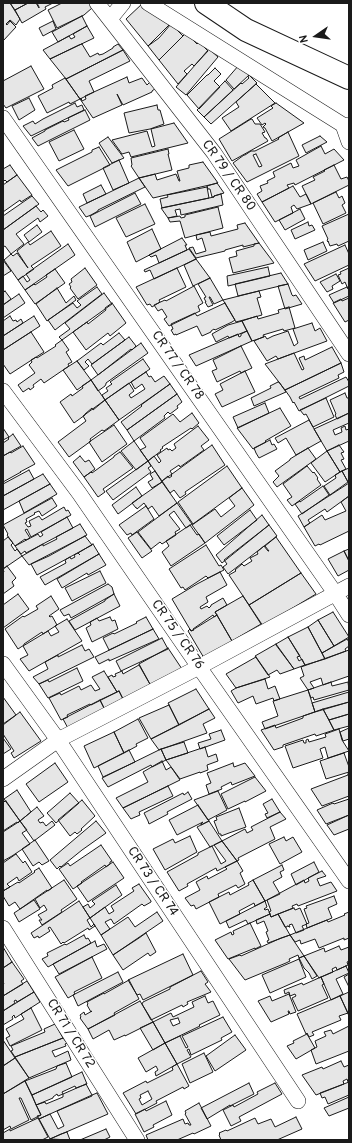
<!DOCTYPE html>
<html>
<head>
<meta charset="utf-8">
<style>
	body { margin:0 }
	#map { position:relative; width:352px; height:1143px; overflow:hidden; background:#fff; font-family:Overpass,sans-serif }
	canvas { display:block }
	.frame { position:absolute; inset:0; border:4px solid #1a1a1a; pointer-events:none }
	.north { position:absolute; left:296px; top:16px; width:40px; height:40px; -webkit-text-stroke:3px #fff; paint-order:stroke; rotate:257deg; font-size:11px; font-weight:700; line-height:16px; text-align:center; color:#1a1a1a }
	.north::after { content:''; display:block; margin:auto; width:14px; height:18px; background:#1a1a1a; clip-path:polygon(50% 0,100% 100%,50% 72%,0 100%) }
</style>
</head>
<body>
<div id="map">
<canvas width="352" height="1143"></canvas>
<div class="frame"></div>
<div class="north">N</div>
</div>
<script>
const context = document.querySelector('canvas').getContext('2d');
context.lineJoin = 'round';
function paint(path, color) {
  context.fillStyle = color;
  context.fill(path, 'evenodd');
}
function toPath(rows) {
  const path = new Path2D();
  for (const r of rows) {
    path.moveTo(r[0], r[1]);
    for (let i = 2; i < r.length; i += 2) path.lineTo(r[i], r[i + 1]);
  }
  return path;
}
function trace(path, color, width, dash) {
  context.strokeStyle = color;
  context.lineWidth = width;
  context.lineCap = dash ? 'butt' : 'round';
  context.setLineDash(dash || []);
  context.stroke(path);
}
function write(font, color, halo, rows, align = 'center') {
  context.font = font + ' Overpass,sans-serif';
  context.lineWidth = 3;
  context.setLineDash([]);
  context.textBaseline = 'middle';
  context.strokeStyle = halo;
  context.fillStyle = color;
  for (const [text, x, y, turn = 0] of rows) {
    context.save();
    context.translate(x, y);
    context.rotate((+turn || 0) * Math.PI / 180);
    context.textAlign = isNaN(turn) ? turn : align;
    if (halo) context.strokeText(text, 0, 0);
    context.fillText(text, 0, 0);
    context.restore();
  }
}
const building = toPath([
	[3,3,10,3,20,19,16,25,10,20,6,24,7,25,10,21,16,27,3,41,3,3],
	[10,3,28,3,15,10,10,3],
	[28,3,36,3,39,8,39,7,37,3,53,3,45,7,46,9,22,23,15,10,28,3],
	[62,3,89,3,92,8,84,15,57,28,48,10,62,3],
	[143,3,171,23,148,46,126,19,143,3],
	[82,16,87,26,58,42,52,32,82,16],
	[53,21,56,29,43,36,39,28,53,21],
	[171,24,183,36,159,60,148,46,159,38,171,24],
	[87,26,94,38,50,59,43,50,69,36,71,39,75,37,73,34,87,26],
	[186,33,197,44,199,42,208,51,194,66,192,64,184,71,187,74,178,84,159,60,186,33],
	[82,44,90,57,98,53,99,55,103,54,113,48,113,47,118,44,123,50,66,79,50,59,79,45,82,44],
	[209,49,218,57,186,95,176,87,209,49],
	[123,50,130,61,89,81,94,92,80,99,66,79,123,50],
	[239,65,249,75,234,89,226,80,239,65],
	[31,66,44,89,6,108,3,104,3,81,31,66],
	[215,68,221,74,214,81,220,87,199,109,187,95,207,75,208,75,215,68],
	[249,75,257,83,211,124,204,117,241,83,242,84,249,78,248,77,249,75],
	[127,77,129,83,142,78,147,85,151,81,156,88,152,91,152,92,123,105,117,94,122,105,93,118,80,99,81,98,82,101,86,99,85,96,127,77],
	[65,78,80,99,70,104,69,102,47,113,38,96,53,88,52,85,65,78],
	[225,81,233,90,204,117,197,110,225,81],
	[256,84,275,103,231,131,222,118,239,107,236,102,256,84],
	[29,98,35,110,19,120,12,106,29,98],
	[75,103,77,107,82,105,84,110,31,136,23,126,33,121,35,124,43,119,75,103],
	[276,103,304,123,272,141,265,128,263,127,266,124,265,123,262,125,257,118,273,108,271,106,276,103],
	[157,105,158,110,160,110,164,124,150,129,129,133,124,113,157,105],
	[85,110,90,120,38,146,32,138,45,131,45,130,63,121,64,122,69,120,68,118,85,110],
	[251,119,252,119,255,124,260,124,265,132,262,133,265,138,266,138,268,141,232,161,219,139,251,119],
	[174,123,188,143,131,157,129,152,122,154,112,140,147,131,152,147,155,146,151,129,174,123],
	[74,130,84,149,59,161,49,142,74,130],
	[288,132,299,156,247,182,233,163,244,155,245,155,251,151,255,151,279,139,278,138,288,132],
	[256,154,262,166,259,167,253,155,256,154],
	[320,136,327,142,306,153,302,145,320,136],
	[108,137,124,158,112,163,99,143,108,137],
	[321,146,325,154,334,149,344,160,295,185,294,183,287,185,289,188,262,202,257,194,262,191,260,186,268,183,267,181,275,177,273,172,291,163,293,168,299,166,296,160,321,146],
	[99,147,110,165,68,186,56,170,92,152,92,150,99,147],
	[168,149,169,154,168,154,172,170,139,178,131,166,132,165,131,158,168,149],
	[119,160,129,183,113,190,103,168,119,160],
	[203,162,218,183,153,198,139,178,155,174,157,180,176,174,179,181,180,181,177,171,189,168,189,165,203,162],
	[10,165,17,175,7,182,5,180,3,182,3,169,10,165],
	[334,165,341,179,347,177,349,181,349,185,311,204,302,186,315,180,313,177,325,171,324,170,334,165],
	[17,175,32,195,21,202,20,200,3,212,3,185,17,175],
	[139,178,145,187,98,210,98,211,91,215,86,217,79,207,139,178],
	[217,183,224,193,214,196,214,197,212,197,210,189,208,189,207,186,217,183],
	[101,185,106,194,87,203,83,194,101,185],
	[293,186,300,197,306,194,311,204,297,209,294,205,291,207,293,213,275,222,262,202,293,186],
	[207,187,209,198,162,208,160,199,168,197,167,195,207,187],
	[336,192,339,198,342,196,345,203,342,205,346,213,323,224,313,203,336,192],
	[135,193,141,204,95,227,90,216,135,193],
	[221,194,223,205,181,215,180,209,175,210,177,216,168,218,161,208,214,197,214,196,221,194],
	[32,196,39,204,3,230,3,216,32,196],
	[145,204,155,224,126,237,116,218,145,204],
	[36,206,41,212,43,210,48,216,40,222,38,218,16,234,24,244,11,254,5,246,3,247,3,230,36,206],
	[218,207,223,228,185,238,180,221,170,222,168,218,180,216,181,218,185,217,185,215,218,207],
	[300,209,305,219,285,230,279,220,300,209],
	[349,214,349,241,338,246,337,244,330,246,328,241,328,242,327,240,328,239,322,226,349,214],
	[308,222,309,226,312,225,315,230,295,239,291,230,308,222],
	[245,223,259,243,243,247,243,245,225,250,225,251,196,258,189,248,193,247,196,254,206,251,202,238,197,240,196,235,210,232,211,236,238,229,237,225,245,223],
	[37,225,42,232,29,242,24,235,37,225],
	[152,229,161,249,136,262,127,242,152,229],
	[51,231,61,246,31,266,34,269,18,280,4,260,11,254,13,256,17,253,28,268,17,251,28,242,30,245,51,231],
	[182,238,187,245,185,245,187,250,159,263,156,255,151,257,149,255,182,238],
	[323,242,327,251,308,260,304,250,323,242],
	[259,243,274,263,233,273,229,258,237,256,236,251,254,246,254,244,259,243],
	[68,244,75,255,25,290,18,280,23,276,27,282,30,280,26,274,68,244],
	[345,245,349,254,349,265,315,281,304,264,345,245],
	[189,249,196,259,154,279,150,270,145,272,144,270,189,249],
	[196,259,210,278,193,286,184,265,196,259],
	[3,260,11,271,3,276,3,260],
	[268,267,270,276,228,286,227,276,268,267],
	[85,268,97,285,78,299,70,288,71,287,69,284,72,282,71,279,85,268],
	[177,268,186,287,159,300,160,302,152,307,150,304,147,305,136,287,177,268],
	[349,268,349,288,348,289,345,282,342,284,338,275,341,274,340,272,349,268],
	[55,269,65,283,35,304,25,290,34,284,35,285,47,277,46,275,55,269],
	[281,273,288,284,238,296,235,284,281,273],
	[336,274,340,281,332,286,333,289,327,292,320,282,336,274],
	[210,278,223,300,214,304,210,297,209,297,213,305,208,307,205,302,206,302,204,298,206,297,198,284,210,278],
	[288,284,292,295,293,296,296,295,302,304,285,309,278,286,288,284],
	[194,286,203,303,198,306,200,311,169,326,164,319,167,317,162,309,158,311,154,305,165,300,166,301,194,286],
	[97,287,102,294,55,330,48,320,73,303,77,308,81,305,77,301,97,287],
	[347,287,349,290,349,296,334,303,329,295,347,287],
	[57,288,66,303,74,296,76,300,47,321,36,304,57,288],
	[5,291,11,299,3,305,3,293,5,291],
	[259,291,261,297,257,298,262,315,236,322,223,300,259,291],
	[104,293,112,304,62,340,59,337,70,329,65,323,104,293],
	[19,294,25,303,3,318,3,305,19,294],
	[349,298,349,320,345,322,333,303,341,299,342,301,349,298],
	[112,303,126,323,110,336,108,333,86,350,73,332,87,322,88,324,106,310,105,308,112,303],
	[225,303,235,320,232,322,215,330,214,329,211,331,211,332,202,336,197,326,176,335,176,334,174,335,171,330,173,329,171,324,195,313,197,316,225,303],
	[289,307,295,328,284,331,283,329,263,335,264,337,252,341,242,321,257,316,258,319,279,313,278,310,289,307],
	[10,316,13,321,16,320,17,322,21,319,23,323,3,336,3,321,10,316],
	[34,316,40,326,3,350,3,336,34,316],
	[242,321,247,331,229,338,228,336,216,342,212,334,228,325,242,321],
	[312,323,315,331,320,328,327,341,278,359,276,356,267,361,254,341,265,336,267,339,273,336,288,331,294,346,298,343,293,329,312,323],
	[247,331,252,341,196,366,189,355,238,334,239,337,241,336,241,334,247,331],
	[31,332,44,352,10,374,3,364,3,350,31,332],
	[119,333,125,340,92,364,88,359,85,362,89,366,84,370,77,361,101,343,103,345,119,333],
	[129,337,136,346,132,350,131,349,98,375,91,365,129,337],
	[62,340,69,350,66,352,72,362,68,364,69,366,44,383,41,379,33,385,34,387,30,390,29,388,23,392,18,385,35,373,29,365,32,362,31,360,36,357,37,358,56,346,55,345,62,340],
	[141,343,148,353,106,383,106,384,105,386,98,391,91,380,141,343],
	[241,346,252,368,241,373,240,371,217,382,212,371,217,369,213,360,241,346],
	[332,347,341,363,285,390,265,364,294,353,302,370,304,369,299,358,304,356,305,360,332,347],
	[143,359,150,369,105,400,102,395,108,391,106,388,112,384,110,382,143,359],
	[77,361,91,380,77,390,63,370,77,361],
	[341,363,344,372,338,375,339,378,299,397,300,399,346,377,349,382,349,386,299,411,294,402,293,403,290,397,285,390,341,363],
	[245,371,255,392,222,407,215,394,223,390,220,384,245,371],
	[146,372,149,377,151,376,155,382,164,376,170,384,119,420,105,400,129,383,134,391,129,395,131,398,145,389,142,384,135,389,131,382,146,372],
	[91,380,105,400,93,410,92,408,85,414,85,415,74,423,60,402,71,394,72,396,83,388,82,386,91,380],
	[278,382,279,382,286,392,254,406,251,398,271,388,270,386,278,382],
	[170,384,177,394,127,430,121,422,142,406,141,405,170,384],
	[345,393,347,398,349,398,349,413,337,419,335,415,336,414,330,400,345,393],
	[177,394,182,402,177,406,178,408,170,414,168,412,164,416,165,418,134,441,127,430,177,394],
	[326,398,334,417,313,427,306,414,304,415,300,410,326,398],
	[105,400,119,420,104,431,102,430,90,439,91,441,69,457,58,442,86,421,83,416,105,400],
	[265,403,269,413,238,428,233,417,265,403],
	[280,408,291,426,265,441,266,442,253,449,237,428,280,408],
	[192,413,199,423,192,429,191,428,162,447,163,448,160,450,161,451,148,461,140,450,146,447,140,438,173,414,180,422,192,413],
	[349,413,349,423,333,430,335,435,342,432,341,428,345,426,346,430,349,429,349,441,327,451,314,429,349,413],
	[309,420,321,441,296,455,286,438,278,443,275,438,309,420],
	[114,425,127,444,102,462,89,442,114,425],
	[198,426,209,440,201,446,204,450,180,467,179,465,170,471,172,474,162,481,148,461,154,456,159,463,161,461,157,455,167,448,168,450,170,449,172,451,176,448,174,444,198,426],
	[3,428,9,437,3,440,3,428],
	[13,434,21,446,3,456,3,443,9,439,8,438,13,434],
	[270,440,272,445,274,444,277,449,259,458,256,453,254,448,270,440],
	[134,441,148,461,136,470,121,451,134,441],
	[212,445,225,465,185,492,186,494,180,498,174,490,170,493,162,481,168,476,169,478,172,476,171,475,172,474,212,445],
	[339,445,344,452,341,453,344,459,341,460,346,469,340,472,327,451,339,445],
	[23,446,35,464,20,472,21,472,3,482,3,456,10,452,11,453,23,446],
	[308,448,316,459,277,487,273,482,279,476,275,471,290,460,290,459,308,448],
	[327,451,340,472,325,482,311,463,327,451],
	[120,452,133,468,103,489,105,492,98,497,84,477,91,472,92,473,114,457,114,456,120,452],
	[80,456,85,462,89,460,95,469,84,477,73,462,80,456],
	[148,461,151,466,148,468,151,472,113,500,106,491,148,461],
	[227,466,242,488,193,524,178,502,227,466],
	[307,466,313,473,314,472,318,478,317,479,321,485,292,506,287,500,292,497,283,484,307,466],
	[349,468,349,482,348,482,342,471,349,468],
	[29,470,34,479,3,496,3,484,29,470],
	[155,471,162,482,152,488,148,482,153,479,150,474,155,471],
	[342,471,348,482,330,495,324,486,336,478,335,475,342,471],
	[43,474,50,484,3,510,3,496,43,474],
	[162,482,177,503,159,516,152,506,148,509,144,503,137,509,137,508,136,508,132,503,162,482],
	[349,483,349,496,327,512,325,509,308,520,310,523,304,527,298,516,349,483],
	[50,484,57,494,24,513,19,501,50,484],
	[323,486,329,495,302,514,295,504,300,501,300,502,323,486],
	[136,487,142,496,118,514,112,505,136,487],
	[242,488,254,505,205,543,192,525,215,509,221,517,235,506,229,498,242,488],
	[349,496,349,531,320,545,319,544,315,546,304,527,322,515,325,520,346,511,341,502,349,496],
	[52,498,57,506,42,516,39,511,34,513,35,514,26,519,27,522,25,523,28,527,31,526,29,521,39,516,42,520,64,507,66,511,68,510,71,515,31,537,27,529,25,530,30,538,26,540,25,539,15,546,7,535,8,534,3,525,52,498],
	[177,503,192,524,186,528,174,511,169,515,180,529,175,532,176,535,162,544,160,542,151,549,138,532,177,503],
	[146,506,154,519,132,535,131,533,127,535,119,525,146,506],
	[250,510,257,520,224,545,217,536,250,510],
	[262,515,269,525,222,563,216,555,262,515],
	[67,517,73,528,26,553,25,551,21,554,15,546,38,534,40,537,43,535,41,532,67,517],
	[80,524,87,535,29,565,22,556,43,544,43,546,57,539,56,537,80,524],
	[190,525,197,535,199,534,205,543,171,566,162,552,169,546,166,541,190,525],
	[269,525,277,536,228,574,223,567,227,564,224,560,269,525],
	[137,532,152,551,142,558,128,538,137,532],
	[85,536,92,545,37,575,31,564,49,556,85,536],
	[8,537,13,543,11,545,15,551,17,549,22,556,3,569,3,541,8,537],
	[276,537,301,573,249,605,229,575,236,571,235,570,242,564,244,566,252,561,250,558,258,554,257,552,264,546,268,551,269,551,265,546,276,537],
	[93,544,99,554,45,585,40,577,66,563,65,560,70,557,71,559,75,557,74,555,78,553,80,555,78,553,93,544],
	[206,545,219,566,221,565,224,570,208,578,206,576,185,590,183,587,181,588,169,569,206,545],
	[349,549,349,561,344,551,349,549],
	[344,551,349,561,349,570,338,576,328,559,344,551],
	[99,554,106,565,88,575,87,573,62,588,57,579,99,554],
	[7,566,16,578,12,582,14,586,3,594,3,572,4,572,3,569,7,566],
	[100,571,106,583,72,601,65,588,100,571],
	[220,572,227,585,206,597,208,602,200,607,201,609,207,606,209,608,211,606,211,605,223,598,227,605,215,612,217,615,214,617,213,615,193,629,194,630,191,631,172,599,197,584,220,572],
	[301,573,316,594,263,626,249,605,301,573],
	[108,584,112,587,114,594,71,618,69,614,64,616,60,610,108,584],
	[18,594,29,609,3,628,3,605,18,594],
	[114,594,120,606,75,630,69,621,105,601,105,600,114,594],
	[51,596,59,609,49,616,50,617,52,616,57,625,43,634,42,632,24,644,24,645,18,649,5,629,23,616,24,617,38,609,36,606,51,596],
	[243,596,261,624,232,641,215,612,243,596],
	[333,612,349,637,334,646,318,620,333,612],
	[217,615,232,641,204,658,188,631,190,629,191,631,217,615],
	[110,617,112,621,115,620,118,629,92,642,86,628,91,625,90,622,97,618,99,621,110,617],
	[146,617,153,629,109,650,103,638,113,633,114,634,137,623,136,622,146,617],
	[67,619,82,641,29,671,20,659,28,655,23,646,48,631,51,636,59,632,55,626,67,619],
	[318,620,334,646,322,653,308,627,318,620],
	[308,627,325,659,305,665,288,637,308,627],
	[153,629,159,639,109,661,109,659,99,664,95,657,153,629],
	[288,637,300,656,297,657,299,661,302,659,305,665,294,669,276,645,276,644,288,637],
	[162,638,168,649,121,671,116,661,162,638],
	[347,639,349,642,349,646,345,649,346,651,325,659,322,653,347,639],
	[276,644,294,669,280,674,277,670,268,675,255,656,276,644],
	[82,645,85,651,89,649,94,657,39,684,33,677,48,669,45,662,58,655,58,657,82,645],
	[168,648,182,669,151,686,139,664,168,648],
	[349,650,349,676,323,685,321,678,310,682,314,688,308,690,300,678,304,676,301,667,349,650],
	[256,657,270,677,236,688,226,674,256,657],
	[139,665,151,686,123,699,119,691,117,692,108,677,112,675,113,677,116,676,115,674,122,671,123,674,139,665],
	[77,668,83,681,48,698,39,684,48,680,49,682,77,668],
	[104,671,117,692,91,705,90,704,67,715,68,717,61,720,49,698,60,693,61,695,79,686,81,690,91,685,95,691,100,689,92,677,104,671],
	[265,679,268,689,275,686,280,699,274,701,273,698,256,704,253,696,238,703,231,691,236,688,265,679],
	[331,682,332,686,348,682,349,690,314,700,313,697,311,698,308,690,331,682],
	[196,689,209,709,179,725,168,703,196,689],
	[308,690,315,712,265,729,262,722,278,716,273,701,308,690],
	[119,691,125,703,106,712,100,700,119,691],
	[349,692,349,702,315,712,312,703,349,692],
	[3,697,16,715,3,724,3,697],
	[100,700,106,712,69,730,63,719,100,700],
	[349,702,349,714,329,720,323,709,349,702],
	[169,705,179,725,151,739,139,718,169,705],
	[209,709,215,718,203,724,207,733,159,750,151,739,209,709],
	[323,709,334,730,316,736,315,734,312,735,283,745,283,747,274,750,261,730,275,725,276,728,303,718,303,716,323,709],
	[20,712,41,741,14,758,11,753,14,751,3,734,3,725,20,712],
	[349,714,349,726,334,730,329,720,349,714],
	[138,719,148,738,136,744,137,746,124,753,114,732,138,719],
	[349,728,349,739,343,741,340,732,349,728],
	[339,729,342,740,349,751,328,758,325,747,320,749,323,758,293,768,285,746,303,740,304,743,306,743,306,740,308,739,309,742,326,737,325,734,339,729],
	[221,730,225,740,200,749,198,743,211,739,209,734,221,730],
	[114,732,124,753,94,768,84,746,114,732],
	[3,738,11,749,3,754,3,738],
	[184,742,188,753,166,760,161,749,184,742],
	[205,747,208,757,216,754,218,761,207,765,208,770,200,773,200,772,180,779,166,760,205,747],
	[161,749,166,760,152,767,151,765,108,787,102,778,161,749],
	[129,750,135,762,103,777,98,766,129,750],
	[344,753,349,767,349,772,326,779,320,761,344,753],
	[162,761,166,770,171,767,180,780,123,808,116,798,148,782,143,772,162,761],
	[55,763,68,782,39,802,26,784,55,763],
	[233,763,234,767,245,763,255,776,232,785,231,782,221,787,222,789,209,794,206,785,211,783,207,773,233,763],
	[348,774,349,774,349,796,322,806,311,789,348,775,348,774],
	[255,777,266,791,245,802,245,801,228,809,221,794,255,777],
	[168,786,173,796,139,812,140,815,133,818,131,819,123,808,168,786],
	[17,790,31,812,20,821,4,799,17,790],
	[218,791,227,810,208,820,194,800,218,791],
	[188,792,192,799,167,812,168,814,149,824,148,821,144,813,183,793,184,795,188,792],
	[70,793,79,803,56,823,47,813,70,793],
	[272,799,280,812,267,818,265,814,268,813,263,804,272,799],
	[349,799,349,815,326,824,317,810,333,803,334,804,349,799],
	[82,800,95,816,81,829,82,830,77,834,75,832,70,836,58,820,82,800],
	[6,801,20,821,18,823,17,822,3,831,3,802,6,801],
	[198,805,209,821,201,825,201,824,203,822,177,835,169,820,198,805],
	[37,807,44,816,38,820,40,823,43,822,46,826,52,821,55,825,34,841,20,821,37,807],
	[239,808,246,827,229,833,221,836,221,834,219,834,214,821,217,820,216,817,239,808],
	[280,812,286,819,270,827,275,839,238,858,239,860,237,861,222,841,245,829,247,833,253,830,251,827,280,812],
	[349,815,349,829,334,835,327,825,349,815],
	[20,821,27,830,22,833,30,844,12,856,3,861,3,832,20,821],
	[96,821,106,833,82,850,61,867,60,866,57,869,50,860,96,821],
	[209,821,222,841,210,847,197,827,209,821],
	[190,836,197,852,165,870,153,849,173,839,175,843,190,836],
	[284,837,286,841,293,837,302,852,280,864,269,844,284,837],
	[35,840,49,861,42,865,39,862,33,866,22,849,35,840],
	[222,841,237,861,217,871,216,868,187,884,188,886,179,891,167,872,198,855,198,853,212,846,221,864,226,861,214,845,222,841],
	[101,845,112,861,110,862,110,864,106,867,105,865,81,882,82,883,73,889,59,869,68,863,70,866,101,845],
	[16,854,23,863,25,861,32,872,19,881,17,877,7,884,10,887,3,891,3,863,16,854],
	[237,861,243,871,240,873,245,884,238,888,236,885,218,894,219,897,196,909,194,905,191,906,185,898,200,890,196,882,207,876,208,879,227,869,225,867,237,861],
	[113,862,124,878,88,902,77,886,113,862],
	[314,862,319,872,296,885,291,874,314,862],
	[282,865,284,870,280,872,282,877,273,882,280,894,265,901,253,880,282,865],
	[39,868,52,888,48,891,47,890,20,909,15,902,9,906,3,896,3,891,18,882,19,883,35,872,34,871,39,868],
	[322,871,326,876,317,879,320,886,331,882,337,891,298,906,297,904,292,906,293,908,271,917,269,912,271,911,267,900,304,880,305,883,309,881,308,878,322,871],
	[64,880,77,899,61,910,62,912,42,925,39,920,42,920,38,915,47,910,44,905,40,908,35,899,64,880],
	[253,880,265,901,255,906,254,903,239,911,240,914,220,924,209,902,229,892,230,895,249,885,248,883,253,880],
	[139,884,151,901,151,902,144,906,142,904,114,924,111,919,105,922,110,929,101,935,90,918,105,907,109,914,114,911,111,906,134,891,132,888,139,884],
	[116,885,122,895,90,918,83,907,88,904,90,908,95,904,92,901,116,885],
	[334,896,337,904,328,908,332,918,307,928,306,924,309,923,304,909,307,908,306,906,334,896],
	[34,900,40,909,19,922,14,913,34,900],
	[79,901,90,918,87,920,91,927,94,924,95,926,89,930,88,928,64,943,63,942,61,944,50,927,48,928,50,931,39,938,38,936,34,938,31,933,79,901],
	[265,901,267,907,264,909,265,910,268,909,270,914,248,924,246,920,229,928,226,921,265,901],
	[294,908,295,910,300,908,307,924,302,926,304,930,296,933,292,924,289,925,290,927,289,927,288,926,287,926,287,927,285,927,278,914,294,908],
	[157,912,163,921,113,955,101,935,128,917,135,927,157,912],
	[349,912,349,938,344,940,344,938,319,948,315,939,301,944,300,940,295,942,290,935,327,920,328,922,345,915,344,914,349,912],
	[270,914,271,917,278,914,290,935,268,943,267,941,269,940,266,932,268,931,264,921,257,924,256,920,270,914],
	[250,923,261,946,255,949,255,948,228,959,215,940,231,932,232,935,234,934,233,931,250,923],
	[146,933,156,952,150,956,148,953,123,970,113,955,139,938,146,933],
	[84,935,86,939,88,938,91,943,48,967,42,959,48,956,47,953,65,944,66,945,84,935],
	[290,935,304,956,299,958,298,955,289,959,290,961,286,963,245,980,229,959,240,955,241,956,281,938,290,935],
	[95,941,97,947,104,944,107,949,59,974,53,964,95,941],
	[339,946,341,950,349,947,349,961,347,962,348,965,337,970,336,967,332,969,333,972,319,978,304,956,324,948,325,952,339,946],
	[3,947,12,962,3,968,3,947],
	[183,954,193,975,143,1000,140,994,137,995,128,980,183,954],
	[304,956,317,976,312,979,309,973,304,968,299,958,304,956],
	[92,957,102,978,74,992,75,994,68,998,55,977,92,957],
	[299,959,306,977,270,993,262,975,299,959],
	[12,962,24,979,21,981,23,984,3,996,3,984,4,984,3,982,3,968,12,962],
	[346,966,349,973,336,979,343,994,331,1000,321,977,346,966],
	[201,971,208,982,205,984,211,992,187,1002,188,1004,183,1007,182,1005,151,1020,142,1004,143,1002,170,989,170,987,201,971],
	[118,972,123,982,78,1006,73,995,118,972],
	[349,974,349,987,344,977,349,974],
	[321,977,324,984,322,985,328,998,298,1011,292,998,296,996,295,994,290,996,289,992,285,994,284,990,302,983,303,985,321,977],
	[129,980,139,999,114,1013,115,1015,88,1029,80,1018,81,1017,80,1015,84,1012,85,1015,92,1011,91,1012,87,1005,88,1004,87,1002,104,993,104,994,129,980],
	[27,981,34,992,17,1002,16,1000,14,1001,15,1003,3,1011,3,996,27,981],
	[34,992,40,1002,15,1018,14,1015,12,1017,13,1019,3,1025,3,1011,34,992],
	[349,992,349,1016,340,996,349,992],
	[289,994,296,1012,290,1014,289,1011,288,1011,289,1014,271,1022,258,1001,270,996,272,1001,289,994],
	[205,996,208,1003,213,1001,220,1015,199,1025,200,1026,165,1043,153,1022,171,1013,173,1017,194,1007,192,1002,205,996],
	[178,1018,180,1023,173,1026,170,1020,178,1018],
	[340,996,348,1013,339,1016,341,1020,312,1032,314,1035,309,1037,307,1033,306,1034,297,1014,340,996],
	[140,1001,153,1022,125,1036,125,1035,114,1040,109,1030,93,1039,88,1029,140,1001],
	[31,1008,42,1030,10,1046,6,1038,10,1036,6,1029,24,1019,21,1014,31,1008],
	[223,1017,232,1032,221,1038,222,1040,191,1055,189,1049,187,1050,191,1057,177,1064,165,1043,180,1036,186,1048,188,1047,182,1036,223,1017],
	[153,1022,165,1043,153,1050,140,1028,153,1022],
	[55,1024,63,1038,15,1057,11,1051,13,1050,11,1046,45,1032,44,1029,55,1024],
	[349,1026,349,1051,316,1064,311,1050,317,1047,315,1041,326,1036,324,1032,331,1030,333,1034,349,1026],
	[307,1034,315,1048,296,1059,287,1046,294,1043,293,1041,307,1034],
	[235,1035,246,1050,215,1071,206,1056,235,1035],
	[63,1038,67,1043,65,1044,66,1046,52,1051,55,1057,68,1051,71,1060,29,1078,15,1057,63,1038],
	[3,1040,15,1058,3,1066,3,1040],
	[165,1043,177,1064,156,1076,155,1072,158,1070,156,1066,146,1072,138,1058,165,1043],
	[204,1053,213,1072,190,1083,182,1064,204,1053],
	[15,1058,29,1078,3,1094,3,1066,15,1058],
	[341,1061,344,1067,349,1065,349,1081,348,1082,347,1079,343,1081,344,1084,316,1095,302,1075,322,1067,323,1069,341,1061],
	[66,1063,72,1077,32,1095,25,1081,56,1069,57,1066,66,1063],
	[177,1064,189,1086,184,1089,183,1087,156,1101,157,1103,136,1114,123,1093,146,1081,147,1083,173,1070,172,1067,177,1064],
	[148,1091,152,1099,142,1105,139,1099,141,1098,140,1095,148,1091],
	[82,1072,87,1084,76,1088,75,1086,62,1092,63,1094,58,1096,57,1094,53,1097,53,1098,36,1105,32,1095,82,1072],
	[25,1081,41,1115,31,1120,21,1098,19,1098,29,1120,11,1129,10,1126,3,1130,3,1094,25,1081],
	[349,1082,349,1095,328,1104,325,1097,322,1098,320,1093,349,1082],
	[249,1083,254,1094,230,1106,230,1105,207,1119,201,1108,249,1083],
	[275,1083,282,1094,239,1117,241,1121,231,1126,223,1110,233,1105,234,1107,258,1094,257,1092,275,1083],
	[86,1084,92,1095,39,1119,37,1116,41,1115,36,1105,45,1102,46,1104,63,1097,63,1094,86,1084],
	[97,1093,108,1114,50,1139,39,1119,50,1114,58,1129,64,1126,57,1111,92,1096,92,1095,97,1093],
	[349,1097,349,1108,329,1116,324,1108,349,1097],
	[166,1101,172,1115,153,1125,154,1127,144,1132,135,1114,145,1109,146,1111,166,1101],
	[199,1103,211,1126,194,1134,193,1133,177,1140,148,1140,146,1135,183,1119,185,1124,188,1123,189,1125,191,1125,185,1114,186,1113,185,1111,199,1103],
	[296,1117,302,1129,277,1140,221,1140,219,1135,220,1134,219,1133,226,1130,227,1131,255,1118,258,1124,271,1119,275,1127,296,1117],
	[38,1118,48,1137,42,1140,3,1140,3,1133,10,1129,10,1131,38,1118],
	[106,1129,110,1137,104,1140,80,1140,106,1129],
	[67,1132,70,1140,50,1139,61,1134,67,1132]
]);
paint(building, '#e6e6e6');
trace(building, '#1a1a1a', 1);
const minor = toPath([
	[97,3,214,153,349,354],
	[148,3,343,125,349,126],
	[110,19,123,3],
	[3,118,335,593,349,615],
	[343,125,349,142],
	[3,391,79,493,199,667,349,881],
	[3,664,58,740,298,1101],
	[3,779,58,740,199,667,349,586],
	[3,928,137,1140]
]);
const primary = toPath([
	[206,3,246,30,349,78]
]);
trace(minor, '#1a1a1a', 16);
trace(primary, '#1a1a1a', 24);
trace(minor, '#fff', 15);
trace(primary, '#fff', 22);
write('13px', '#1a1a1a', '#fff', [
	["CR 79 / CR 80",228,176,55],
	["CR 77 / CR 78",177,366,55],
	["CR 75 / CR 76",177,635,55],
	["CR 73 / CR 74",152,882,56],
	["CR 71 / CR 72",70,1034,58]
]);
</script>
</body>
</html>
